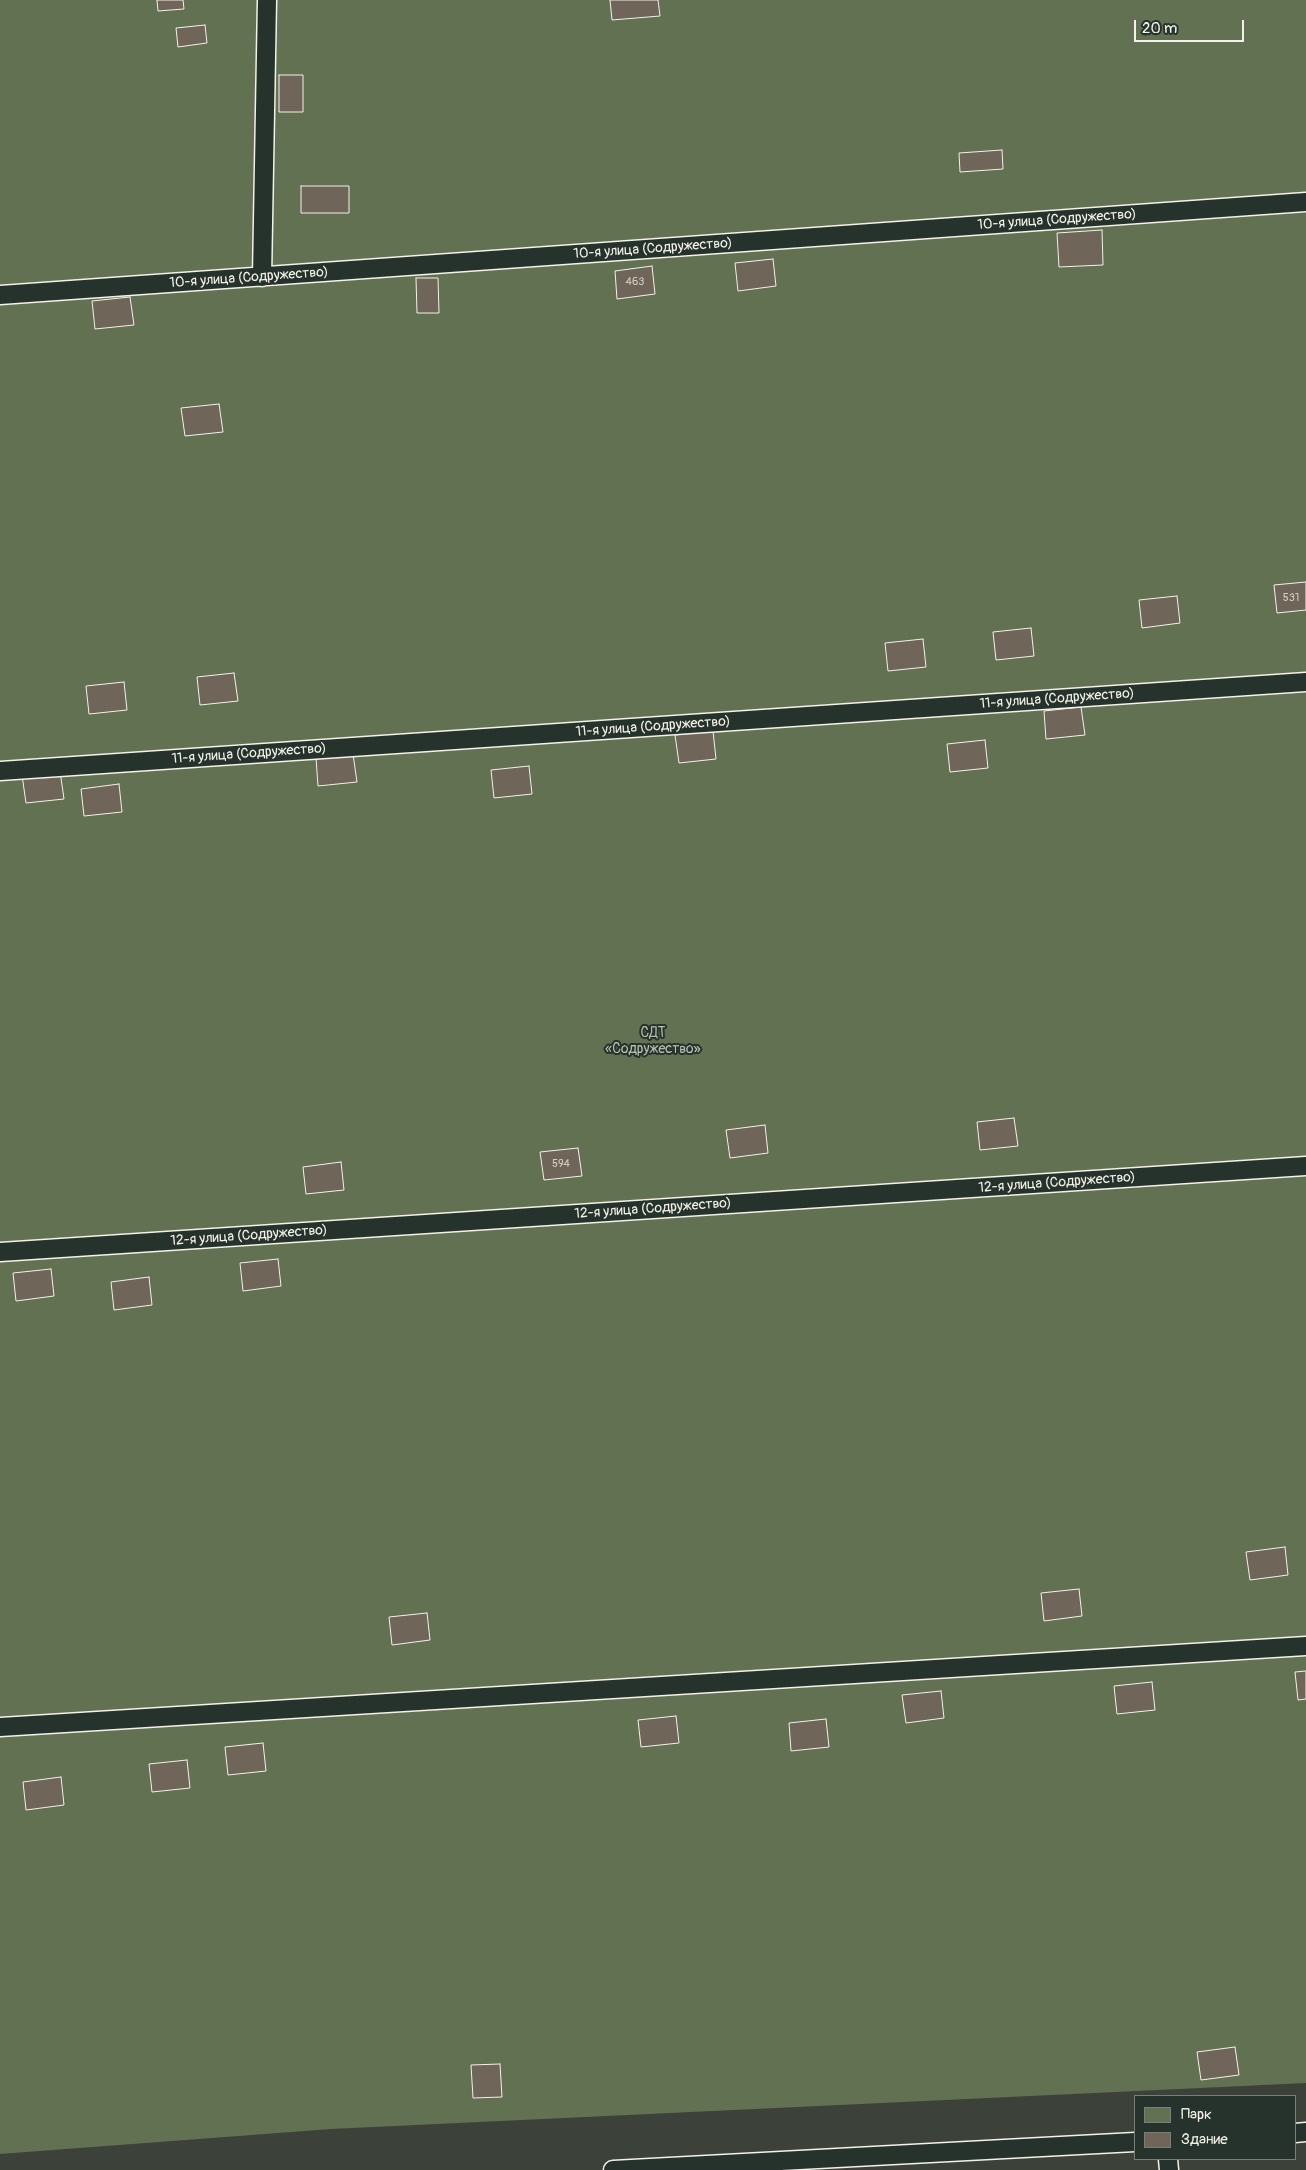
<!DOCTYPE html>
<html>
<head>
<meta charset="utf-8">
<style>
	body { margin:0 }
	#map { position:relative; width:1306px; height:2170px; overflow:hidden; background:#3c423a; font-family:Pangolin,sans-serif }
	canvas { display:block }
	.legend { position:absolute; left:1134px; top:2095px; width:162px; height:65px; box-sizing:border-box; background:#26332d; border:1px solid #787f78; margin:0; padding:6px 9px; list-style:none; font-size:15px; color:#f4f1e8 }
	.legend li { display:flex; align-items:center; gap:10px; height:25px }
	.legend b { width:25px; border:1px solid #787f78 }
	.scale { position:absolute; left:1134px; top:20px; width:110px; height:22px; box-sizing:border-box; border:2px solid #f4f1e8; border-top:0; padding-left:6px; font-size:15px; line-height:18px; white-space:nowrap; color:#f4f1e8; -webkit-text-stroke:4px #26332d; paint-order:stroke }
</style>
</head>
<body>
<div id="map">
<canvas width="1306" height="2170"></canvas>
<ul class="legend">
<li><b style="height:14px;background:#627152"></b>Парк</li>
<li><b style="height:14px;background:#6f6558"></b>Здание</li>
</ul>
<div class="scale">20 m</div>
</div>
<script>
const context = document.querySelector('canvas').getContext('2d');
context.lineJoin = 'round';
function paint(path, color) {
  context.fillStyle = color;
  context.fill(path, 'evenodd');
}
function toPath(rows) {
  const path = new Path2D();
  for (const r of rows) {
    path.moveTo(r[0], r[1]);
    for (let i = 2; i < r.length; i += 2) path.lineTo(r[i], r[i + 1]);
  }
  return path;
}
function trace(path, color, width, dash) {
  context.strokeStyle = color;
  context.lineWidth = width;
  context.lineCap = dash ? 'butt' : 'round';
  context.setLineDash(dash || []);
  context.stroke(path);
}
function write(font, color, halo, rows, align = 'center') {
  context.font = font + ' Pangolin,sans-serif';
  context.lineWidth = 4;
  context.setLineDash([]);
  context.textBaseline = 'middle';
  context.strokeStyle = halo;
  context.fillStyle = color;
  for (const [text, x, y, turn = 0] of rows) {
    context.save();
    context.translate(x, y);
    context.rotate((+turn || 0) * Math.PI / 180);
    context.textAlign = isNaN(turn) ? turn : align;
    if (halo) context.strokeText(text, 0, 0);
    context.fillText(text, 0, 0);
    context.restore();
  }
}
paint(toPath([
	[0,0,1306,0,1306,2083,331,2129,0,2154]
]), '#627152');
const building = toPath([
	[157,0,183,0,184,9,158,11,157,0],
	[610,0,658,0,660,16,612,20,610,0],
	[205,25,207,43,178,47,176,28,205,25],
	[279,75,303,75,303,112,279,112,279,75],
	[1002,150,1003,169,960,172,959,153,1002,150],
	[301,186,349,186,349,213,301,213,301,186],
	[1102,230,1103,265,1059,267,1057,233,1102,230],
	[773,259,776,286,738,291,735,263,773,259],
	[652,266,655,294,617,299,615,271,652,266],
	[416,278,438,278,439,313,417,313,416,278],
	[130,297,134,325,95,329,92,301,130,297],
	[219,404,223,432,185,436,181,408,219,404],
	[1306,582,1306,610,1277,613,1274,585,1306,582],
	[1177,596,1180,623,1142,628,1139,600,1177,596],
	[1031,628,1034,656,996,660,993,632,1031,628],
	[923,639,926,667,888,671,885,643,923,639],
	[234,673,238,701,200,705,197,677,234,673],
	[124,682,127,710,89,714,86,686,124,682],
	[1081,707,1085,735,1046,739,1044,711,1081,707],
	[713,731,716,759,679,763,675,735,713,731],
	[985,740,988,768,950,772,947,744,985,740],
	[353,754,357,782,318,786,316,758,353,754],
	[529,766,532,794,494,798,491,770,529,766],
	[60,771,64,799,26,803,22,775,60,771],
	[119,784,122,812,84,816,81,789,119,784],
	[1014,1118,1018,1146,980,1150,977,1122,1014,1118],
	[765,1125,768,1153,730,1158,726,1130,765,1125],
	[578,1148,582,1176,544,1180,540,1152,578,1148],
	[341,1162,344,1190,306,1194,303,1167,341,1162],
	[278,1259,281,1286,243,1291,240,1263,278,1259],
	[51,1269,54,1296,16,1301,13,1273,51,1269],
	[149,1277,152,1305,114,1310,111,1282,149,1277],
	[1285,1547,1288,1575,1250,1580,1246,1552,1285,1547],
	[1079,1589,1082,1616,1044,1621,1041,1593,1079,1589],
	[427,1613,430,1640,392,1645,389,1617,427,1613],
	[1306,1671,1306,1699,1298,1700,1295,1672,1306,1671],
	[1152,1682,1155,1710,1117,1714,1114,1686,1152,1682],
	[941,1691,944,1718,906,1723,902,1695,941,1691],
	[676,1716,679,1743,641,1747,638,1720,676,1716],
	[826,1719,829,1747,791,1751,789,1723,826,1719],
	[263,1743,266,1771,228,1775,225,1747,263,1743],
	[187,1760,190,1788,152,1792,149,1764,187,1760],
	[61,1777,64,1805,26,1810,23,1782,61,1777],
	[1235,2047,1239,2075,1201,2080,1197,2052,1235,2047],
	[500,2064,502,2097,473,2098,471,2065,500,2064]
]);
paint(building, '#6f6558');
trace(building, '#f4f1e8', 1);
const lane = toPath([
	[262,277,267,0],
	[0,295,1306,202],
	[0,771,1306,682],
	[0,1252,1306,1166],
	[0,1727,1306,1646],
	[1295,2133,1306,2132],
	[1168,2159,1169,2170],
	[613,2170,1135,2142]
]);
trace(lane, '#f4f1e8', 21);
trace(lane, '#26332d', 18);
write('11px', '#d3cec4', null, [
	["463",635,282],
	["531",1291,598],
	["594",561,1164]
]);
write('14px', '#f4f1e8', '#26332d', [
	["10-я улица (Содружество)",1057,220,-4],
	["10-я улица (Содружество)",653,249,-4],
	["10-я улица (Содружество)",249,278,-4],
	["11-я улица (Содружество)",1057,699,-4],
	["11-я улица (Содружество)",653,727,-4],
	["11-я улица (Содружество)",249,754,-4],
	["12-я улица (Содружество)",1057,1183,-4],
	["12-я улица (Содружество)",653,1209,-4],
	["12-я улица (Содружество)",249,1236,-4]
]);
write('14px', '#babeac', '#26332d', [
	["СДТ",653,1033],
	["«Содружество»",653,1049]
]);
</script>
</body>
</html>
